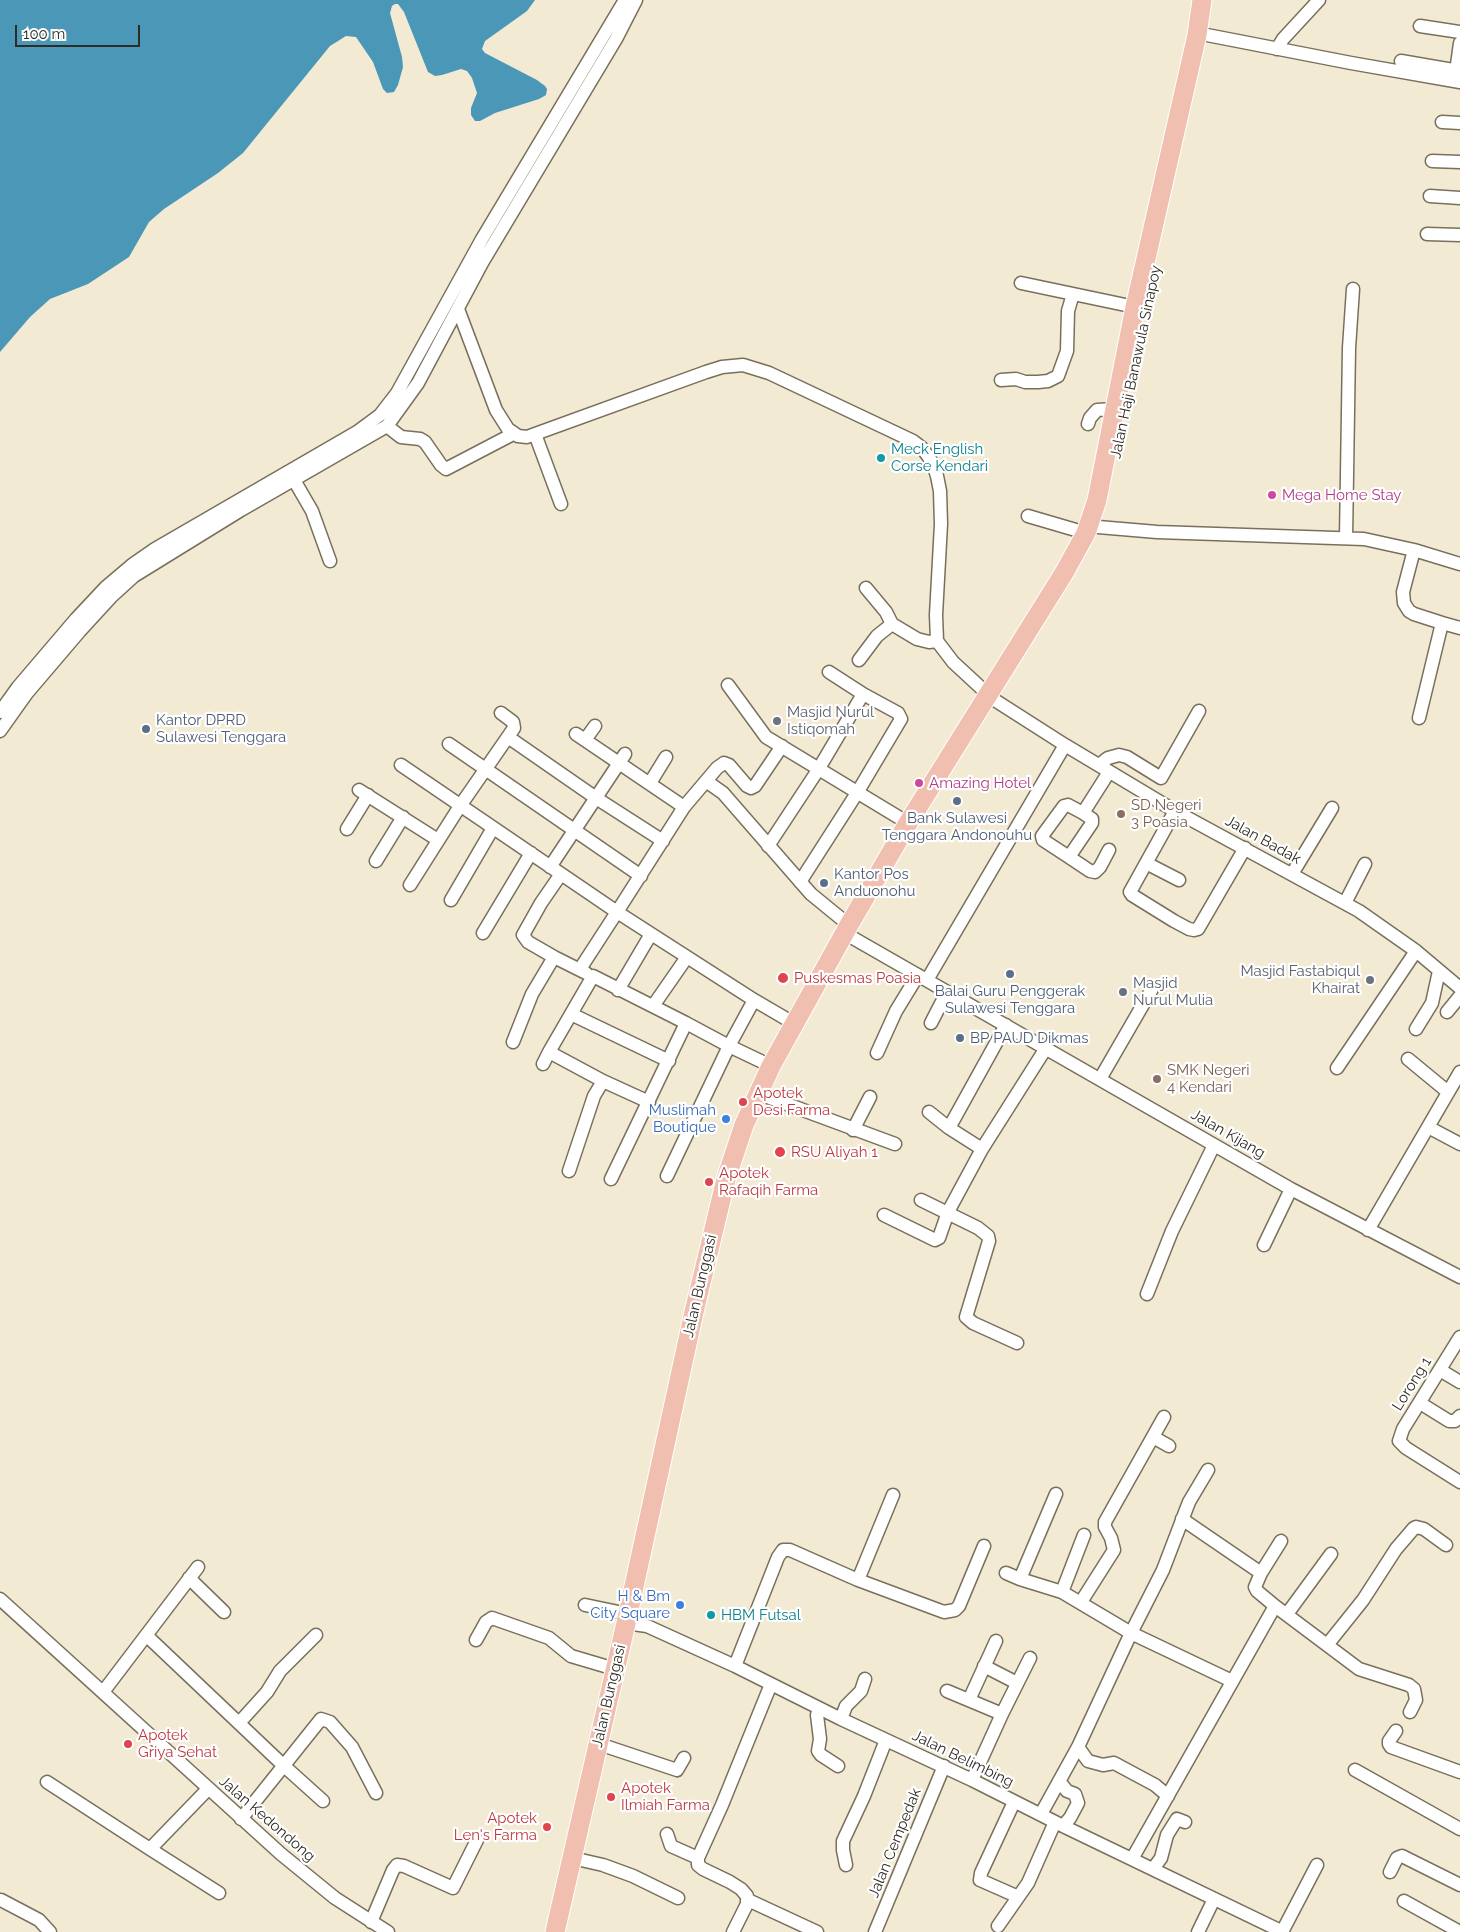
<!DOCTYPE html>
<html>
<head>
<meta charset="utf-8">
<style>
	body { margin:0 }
	#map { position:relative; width:1460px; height:1932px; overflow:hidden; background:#f3ead3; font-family:Raleway,sans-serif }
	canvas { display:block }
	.scale { position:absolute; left:15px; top:25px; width:125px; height:22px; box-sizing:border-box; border:2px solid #2f2c24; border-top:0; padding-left:6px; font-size:15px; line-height:18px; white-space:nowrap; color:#2f2c24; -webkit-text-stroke:4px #fff; paint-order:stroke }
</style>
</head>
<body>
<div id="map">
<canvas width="1460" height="1932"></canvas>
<div class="scale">100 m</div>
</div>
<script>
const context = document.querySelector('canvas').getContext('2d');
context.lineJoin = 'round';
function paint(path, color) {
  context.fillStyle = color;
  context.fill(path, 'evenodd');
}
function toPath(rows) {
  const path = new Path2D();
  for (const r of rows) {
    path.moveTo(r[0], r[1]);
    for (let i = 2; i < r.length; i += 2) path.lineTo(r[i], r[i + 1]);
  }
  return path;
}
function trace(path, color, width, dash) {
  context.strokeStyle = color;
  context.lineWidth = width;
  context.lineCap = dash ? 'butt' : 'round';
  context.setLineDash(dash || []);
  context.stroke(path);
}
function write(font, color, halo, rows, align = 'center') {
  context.font = font + ' Raleway,sans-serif';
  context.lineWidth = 4.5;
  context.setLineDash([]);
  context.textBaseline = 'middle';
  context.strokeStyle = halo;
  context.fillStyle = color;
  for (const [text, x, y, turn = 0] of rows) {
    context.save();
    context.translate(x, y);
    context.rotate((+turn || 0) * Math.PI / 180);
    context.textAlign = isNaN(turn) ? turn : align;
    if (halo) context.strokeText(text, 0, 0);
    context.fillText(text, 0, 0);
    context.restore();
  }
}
paint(toPath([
	[0,0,535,0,527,11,485,41,482,49,485,53,537,80,545,86,547,89,546,95,539,99,495,113,480,121,475,121,471,115,471,108,477,93,472,78,467,71,461,69,442,75,435,76,428,72,404,12,398,4,395,4,392,6,390,13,402,57,403,67,398,85,394,92,387,93,383,89,373,62,356,37,346,36,330,46,243,153,218,173,164,209,149,222,129,257,88,284,50,299,30,317,0,352]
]), '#4a97b7');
const minor = toPath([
	[1420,26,1460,32],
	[1207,35,1351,63,1460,82],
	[1277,49,1283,39,1319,0],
	[1401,61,1460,71],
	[1455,79,1460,43],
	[1442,122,1460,123],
	[1432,161,1460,162],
	[1430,196,1460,198],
	[1427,234,1460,235],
	[1021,283,1135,307],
	[458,309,496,410,508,429,518,436,527,437,535,434,706,372,722,367,743,365,769,373,913,441,922,448,928,456,933,464,937,476,940,491,941,524,936,615,937,641,953,662,993,699,1065,745,1175,811,1359,911,1416,951,1460,988],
	[1001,380,1016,379,1025,382,1038,382,1048,381,1058,376,1067,351,1068,311,1073,294],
	[1088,424,1090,418,1097,410,1115,409],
	[387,426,401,437,420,439,425,442,441,465,446,469,513,434],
	[535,434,561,504],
	[294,480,312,511,330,561],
	[1028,516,1086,533],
	[1098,527,1157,532,1364,539,1414,550,1460,564],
	[1346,538,1349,348,1353,289],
	[1414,550,1403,592,1404,603,1409,611,1414,614,1442,623,1419,718],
	[866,588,886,612,892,624,917,639,929,642,937,641],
	[1442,623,1460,628],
	[859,660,877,636,892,624],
	[829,672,863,694],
	[728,685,766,737,908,823],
	[0,712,18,687,76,619,106,587,132,565,155,549,357,432,380,415,397,393,482,239,625,0],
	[0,731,27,693,79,632,112,596,134,576,241,510,387,426,418,383,482,263,616,39,636,0],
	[576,734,684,807],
	[508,737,596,798,663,841],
	[585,740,595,726],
	[449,744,641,876],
	[401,765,617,912,580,969],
	[1099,765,1108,758,1119,755,1127,757,1161,778,1199,711],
	[706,781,717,768,724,763,729,765,747,786,751,788,755,786,782,746],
	[650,783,666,757],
	[359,790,438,840],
	[1175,811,1130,892,1132,895,1174,921,1189,929,1194,930,1198,929,1245,848],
	[347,829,368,795],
	[768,846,818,770,863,694,898,713,901,719,857,793,800,882],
	[1109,850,1100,867,1095,872,1090,871,1069,857,1092,823,1092,819,1083,813,1109,772],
	[1069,857,1043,840,1042,836,1064,806,1068,805,1083,813],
	[376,861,403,817],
	[1146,863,1179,880],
	[550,867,625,754],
	[561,874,541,903,523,935,528,942,554,957,586,973],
	[1292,874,1332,808],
	[410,885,460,806,514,728,513,722,501,713],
	[451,900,493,828],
	[1345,903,1365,864],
	[483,933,531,853],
	[853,938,1291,1189,1460,1277],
	[927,980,1065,745],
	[618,990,651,934],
	[653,1006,687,957],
	[1447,1012,1460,996],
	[571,1014,669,1061],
	[931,1023,947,992],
	[795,1024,754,1000,617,912,684,807,706,781,723,793,811,894,849,925],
	[1416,1029,1432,1003,1439,971],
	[513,1042,532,994,554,957],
	[877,1053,896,1011,918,975],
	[1408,1059,1448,1092],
	[543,1064,549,1052],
	[1337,1068,1416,951],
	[1460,1072,1428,1127,1460,1144],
	[1100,1079,1152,989],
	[603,1081,549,1052,593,976,686,1023],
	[765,1096,895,1144],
	[929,1112,949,1128,1006,1025],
	[949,1128,982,1149],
	[853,1130,870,1097],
	[569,1171,594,1096,603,1081,649,1102],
	[667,1176,729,1046,754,1000],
	[611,1179,686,1023,729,1046,771,1066],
	[921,1200,978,1228,988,1236,989,1241,966,1317,973,1323,1017,1343],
	[884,1215,935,1240,939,1238,948,1212,982,1149,1046,1048],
	[1368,1230,1428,1127],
	[1264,1245,1291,1189],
	[1147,1294,1172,1231,1214,1145],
	[1460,1337,1403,1429,1399,1441,1406,1448,1460,1482],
	[1440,1370,1460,1382],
	[1420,1403,1449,1421,1455,1421,1460,1416],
	[1153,1437,1169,1446],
	[1182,1519,1261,1573],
	[1006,1573,1020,1579,1062,1592,1131,1633,1232,1681],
	[189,1578,224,1612],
	[1020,1579,1056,1494],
	[858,1580,893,1495],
	[1062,1592,1084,1535],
	[0,1599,281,1854,335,1898,388,1932],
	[1081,1602,1114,1550,1111,1538,1105,1527,1105,1522,1164,1417],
	[585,1605,628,1614],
	[1275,1606,1257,1591,1255,1587,1261,1573,1281,1541],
	[1287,1614,1331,1554],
	[626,1623,647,1626,735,1666,841,1719,972,1780,1063,1826,1283,1932],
	[147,1636,283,1765,323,1801],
	[476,1640,486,1622,492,1618,549,1638,571,1656,615,1669],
	[1327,1645,1359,1669,1409,1685,1414,1689,1416,1700,1410,1712],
	[735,1666,778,1557,783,1550,790,1550,858,1580,944,1612,955,1610,959,1606,984,1546],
	[984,1666,1017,1683],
	[947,1691,1002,1714],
	[103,1692,198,1567],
	[969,1700,996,1641],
	[819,1709,817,1715,820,1739,818,1751,821,1755,838,1766],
	[841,1719,846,1706,861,1691,865,1679],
	[239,1723,267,1692,280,1671,316,1635],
	[1396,1731,1389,1741,1389,1744,1391,1747,1460,1772],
	[608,1747,677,1770,684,1758],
	[1078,1747,1088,1761,1103,1765,1114,1763,1155,1785,1168,1796],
	[1355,1770,1460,1829],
	[972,1780,1002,1714,1030,1658],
	[1059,1781,1067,1791,1075,1794,1078,1803,1070,1818,1063,1826],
	[47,1782,150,1849],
	[208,1789,150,1849,219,1893],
	[1014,1802,981,1873,980,1880,1014,1895],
	[1041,1814,1078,1747,1131,1633,1163,1570,1189,1502,1208,1470],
	[241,1819,321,1719,330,1722,352,1747,376,1793],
	[667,1834,671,1846,698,1858],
	[1132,1859,1275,1606,1327,1645,1363,1600,1396,1549,1414,1528,1416,1527,1424,1529,1446,1545],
	[581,1860,603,1865,633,1876,678,1898],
	[846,1865,843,1850,843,1841,864,1796,886,1740],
	[1153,1869,1161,1858,1167,1835,1177,1819,1185,1822],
	[1390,1872,1397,1858,1402,1856,1460,1885],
	[1,1900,39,1920,50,1932],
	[748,1900,817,1932],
	[1404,1901,1460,1932],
	[371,1922,393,1870,397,1865,404,1866,453,1888,477,1840],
	[998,1926,1028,1883,1055,1822],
	[733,1932,747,1904,747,1896,741,1889,730,1882,703,1869,698,1865,698,1858,722,1805,771,1684],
	[875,1932,944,1766],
	[1198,1932,1214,1899],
	[1282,1932,1317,1865]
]);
const highway = toPath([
	[555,1932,626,1623,694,1312,726,1179,744,1125,771,1066,849,925,908,823,1064,573,1086,533,1097,500,1135,307,1197,35,1202,0]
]);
trace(minor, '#78705c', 15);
trace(highway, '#fff', 21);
trace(minor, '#fff', 12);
trace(highway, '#f1bfb0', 19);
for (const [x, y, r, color] of [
	[881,458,5,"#0f9aa8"],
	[1272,495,5,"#d1479c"],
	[777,721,5,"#6b7280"],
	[146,729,5,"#5c6f8a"],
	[919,783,5,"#d1479c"],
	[957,801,5,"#5c6f8a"],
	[1121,814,5,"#8d6e63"],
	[824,883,5,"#5c6f8a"],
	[1010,974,5,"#5c6f8a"],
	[783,978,6,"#e0444e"],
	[1370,980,5,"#6b7280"],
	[1123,992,5,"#6b7280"],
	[960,1038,5,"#5c6f8a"],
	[1157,1079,5,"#8d6e63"],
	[743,1102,5,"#e0444e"],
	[726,1119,5,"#3f7fe0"],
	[780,1152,6,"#e0444e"],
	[709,1182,5,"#e0444e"],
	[680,1605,5,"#3f7fe0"],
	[711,1615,5,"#0f9aa8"],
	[128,1744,5,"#e0444e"],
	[611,1797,5,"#e0444e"],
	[547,1827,5,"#e0444e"]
]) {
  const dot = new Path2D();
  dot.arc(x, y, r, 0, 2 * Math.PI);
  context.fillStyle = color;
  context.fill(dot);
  trace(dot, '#fff', 2);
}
write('15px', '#2f2c24', '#fff', [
	["Jalan Haji Banawula Sinapoy",1136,362,-78],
	["Jalan Badak",1263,840,29],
	["Jalan Kijang",1228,1134,30],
	["Jalan Bunggasi",700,1286,-77],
	["Lorong 1",1412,1384,-58],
	["Jalan Bunggasi",609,1696,-77],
	["Jalan Belimbing",963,1759,26],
	["Jalan Kedondong",267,1819,41],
	["Jalan Cempedak",895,1843,-68]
]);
write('15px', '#0d838f', '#fff', [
	["Meck English",891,449],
	["Corse Kendari",891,466],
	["HBM Futsal",721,1615]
], 'left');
write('15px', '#b23c85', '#fff', [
	["Mega Home Stay",1282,495],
	["Amazing Hotel",929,783]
], 'left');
write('15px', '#5b616d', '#fff', [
	["Masjid Nurul",787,712],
	["Istiqomah",787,729],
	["Masjid Fastabiqul",1360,971,"right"],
	["Khairat",1360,988,"right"],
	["Masjid",1133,983],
	["Nurul Mulia",1133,1000]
], 'left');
write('15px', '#4e5e75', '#fff', [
	["Kantor DPRD",156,720],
	["Sulawesi Tenggara",156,737],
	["Bank Sulawesi",957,818,"center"],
	["Tenggara Andonouhu",957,835,"center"],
	["Kantor Pos",834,874],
	["Anduonohu",834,891],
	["Balai Guru Penggerak",1010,991,"center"],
	["Sulawesi Tenggara",1010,1008,"center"],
	["BP PAUD Dikmas",970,1038]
], 'left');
write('15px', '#785e54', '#fff', [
	["SD Negeri",1131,805],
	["3 Poasia",1131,822],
	["SMK Negeri",1167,1070],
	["4 Kendari",1167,1087]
], 'left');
write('15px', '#be3a42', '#fff', [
	["Puskesmas Poasia",794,978],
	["Apotek",753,1093],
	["Desi Farma",753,1110],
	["RSU Aliyah 1",791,1152],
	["Apotek",719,1173],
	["Rafaqih Farma",719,1190],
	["Apotek",138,1735],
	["Griya Sehat",138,1752],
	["Apotek",621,1788],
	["Ilmiah Farma",621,1805],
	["Apotek",537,1818,"right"],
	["Len's Farma",537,1835,"right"]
], 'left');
write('15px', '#366cbe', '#fff', [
	["Muslimah",716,1110],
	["Boutique",716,1127],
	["H & Bm",670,1596],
	["City Square",670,1613]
], 'right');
</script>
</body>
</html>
